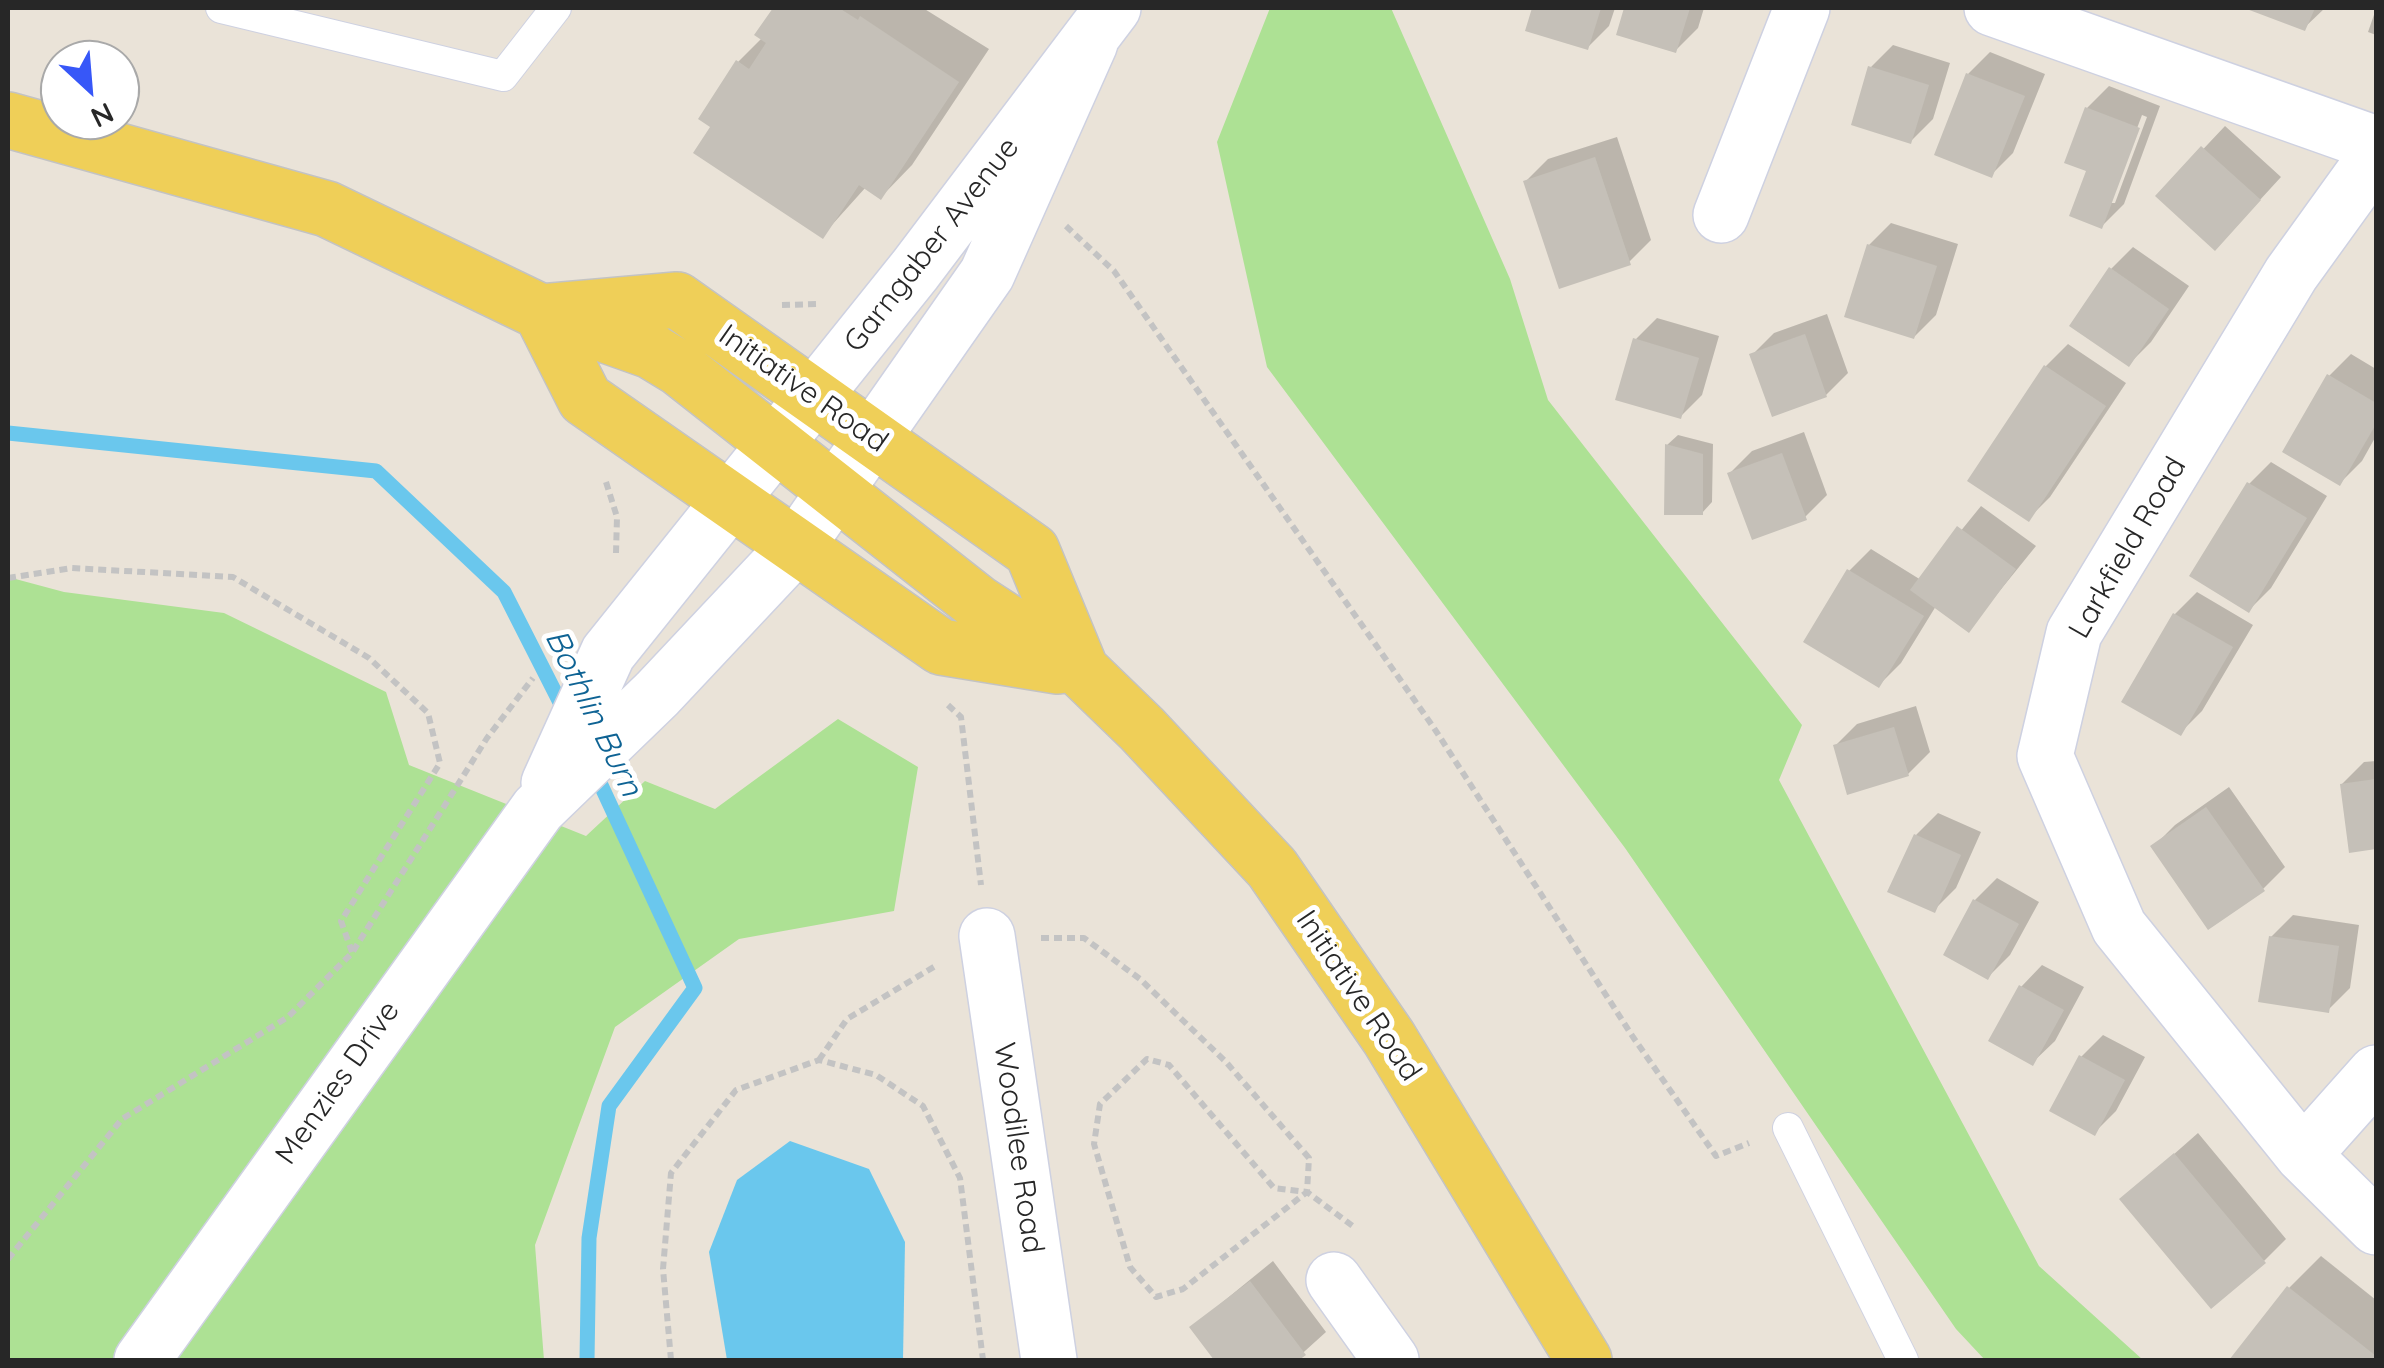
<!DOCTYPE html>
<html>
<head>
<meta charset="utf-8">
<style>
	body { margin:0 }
	#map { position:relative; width:2384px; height:1368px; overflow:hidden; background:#eae3d8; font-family:Quicksand,sans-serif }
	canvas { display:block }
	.frame { position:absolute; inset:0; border:10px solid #272727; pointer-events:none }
	.north { position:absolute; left:40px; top:40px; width:100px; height:100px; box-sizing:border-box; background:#fff; border:2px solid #a9a9a9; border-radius:50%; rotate:154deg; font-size:28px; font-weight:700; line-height:40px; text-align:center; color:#272727 }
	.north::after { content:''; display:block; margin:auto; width:35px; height:45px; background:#3757f8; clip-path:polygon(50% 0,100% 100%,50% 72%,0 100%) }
</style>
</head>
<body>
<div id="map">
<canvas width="2384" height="1368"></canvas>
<div class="frame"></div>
<div class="north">N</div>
</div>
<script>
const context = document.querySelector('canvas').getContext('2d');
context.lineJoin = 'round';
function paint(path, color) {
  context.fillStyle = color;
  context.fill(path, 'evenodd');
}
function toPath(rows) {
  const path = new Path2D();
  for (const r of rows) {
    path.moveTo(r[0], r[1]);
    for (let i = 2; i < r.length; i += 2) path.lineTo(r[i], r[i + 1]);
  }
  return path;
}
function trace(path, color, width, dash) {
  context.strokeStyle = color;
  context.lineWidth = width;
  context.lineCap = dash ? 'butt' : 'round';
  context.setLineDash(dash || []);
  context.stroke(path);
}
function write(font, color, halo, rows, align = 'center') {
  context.font = font + ' Quicksand,sans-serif';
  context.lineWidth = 10;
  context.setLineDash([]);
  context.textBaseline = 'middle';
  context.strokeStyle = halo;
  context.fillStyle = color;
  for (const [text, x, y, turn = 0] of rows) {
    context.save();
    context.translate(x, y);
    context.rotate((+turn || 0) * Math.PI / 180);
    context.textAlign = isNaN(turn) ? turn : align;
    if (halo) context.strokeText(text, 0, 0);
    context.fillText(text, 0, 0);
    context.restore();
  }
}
paint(toPath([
	[1270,8,1391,8,1510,279,1548,400,1802,725,1779,780,2039,1266,2143,1360,1985,1360,1956,1329,1625,848,1267,367,1217,142],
	[8,577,64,592,224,613,386,692,409,765,586,836,645,781,715,809,838,719,918,767,894,911,739,939,615,1027,535,1245,544,1360,8,1360]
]), '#ade194');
paint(toPath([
	[790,1141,869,1169,905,1242,903,1360,727,1360,709,1252,737,1180]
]), '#6ac7ed');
paint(toPath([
	[776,8,923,8,989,49,912,165,881,197,866,187,822,236,714,126,738,62,762,38,758,35],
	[1535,8,1615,8,1609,26,1587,48,1528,30],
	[1627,8,1704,8,1698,28,1676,50,1619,33],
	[2251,8,2325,8,2304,28],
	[2376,9,2376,35,2368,32],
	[1893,45,1950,63,1933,119,1911,141,1871,67],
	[1990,52,2045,74,2013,153,1991,175,1968,74],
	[2109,86,2160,106,2124,204,2102,226,2087,108],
	[2142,115,2147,117,2115,203,2109,203],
	[2225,126,2281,177,2237,225,2159,196],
	[1617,137,1651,240,1629,262,1526,181,1548,159],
	[1891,223,1958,244,1936,315,1914,337,1869,245],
	[2133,247,2189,286,2151,342,2129,364,2111,269],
	[1827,314,1848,373,1826,395,1752,355,1774,333],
	[1657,318,1719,336,1702,395,1680,417,1635,340],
	[2068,344,2126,383,2050,497,2028,519,1971,480,2046,366],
	[2351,354,2376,369,2376,436,2362,461,2340,483,2329,376],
	[1804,432,1827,495,1805,517,1730,473,1752,451],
	[1678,435,1713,444,1712,502,1702,513,1667,445],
	[2271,462,2327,496,2271,588,2249,610,2249,484],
	[1981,506,2036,546,1968,630,1936,606,1901,663,1879,685,1849,571,1871,549,1921,580],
	[2197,592,2253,625,2202,711,2180,733,2175,614],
	[1916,706,1930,752,1908,774,1835,746,1857,724],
	[2376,761,2376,846,2351,850,2342,784,2364,762],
	[2229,787,2285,867,2263,889,2153,847,2175,825],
	[1938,813,1981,832,1956,888,1934,910,1916,835],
	[1997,878,2039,902,2010,955,1988,977,1975,900],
	[2293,915,2359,925,2350,988,2328,1010,2271,937],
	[2042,965,2084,987,2055,1041,2033,1062,2021,987],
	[2103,1035,2145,1057,2116,1111,2094,1133,2081,1057],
	[2198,1133,2286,1239,2264,1261,2123,1199],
	[2321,1256,2376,1300,2376,1360,2232,1360,2289,1288],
	[1273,1261,1326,1332,1295,1360,1217,1360,1192,1327]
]), '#0003');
trace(toPath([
	[8,433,376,471,504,592,567,716],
	[587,1360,589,1238,609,1106,695,988,593,768]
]), '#6ac7ed', 15);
paint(toPath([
	[773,8,839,8,858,20,860,16,959,82,881,200,859,185,823,239,693,153,710,127,698,119,736,60,749,69,766,43,754,35],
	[1532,8,1601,8,1588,50,1525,31],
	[1624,8,1690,8,1676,53,1616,35],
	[2244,8,2315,8,2305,31],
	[1868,66,1929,85,1911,144,1851,125],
	[1966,73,2025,96,1992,178,1934,155],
	[2085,107,2140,128,2102,229,2069,216,2086,171,2064,163],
	[2201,146,2261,200,2215,251,2155,196],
	[1595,157,1631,265,1559,289,1523,181],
	[1867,244,1937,266,1914,339,1844,317],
	[2109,267,2169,309,2129,367,2069,326],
	[1805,334,1827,397,1772,417,1749,354],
	[1633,338,1699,358,1681,419,1615,400],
	[2044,365,2106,406,2029,522,1967,481],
	[2327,374,2376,403,2376,424,2340,486,2282,452],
	[1665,444,1703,454,1703,515,1664,515],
	[1782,453,1807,520,1752,540,1727,473],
	[2247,482,2307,518,2249,613,2189,576],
	[1957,526,2016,569,1969,633,1910,590],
	[1847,569,1924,616,1879,688,1803,642],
	[2173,613,2233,647,2181,736,2121,702],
	[1894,727,1909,776,1847,795,1833,745],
	[2376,779,2376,849,2349,853,2340,784],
	[2206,807,2265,891,2208,930,2150,846],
	[1914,834,1961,855,1935,913,1887,892],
	[1973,899,2019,924,1988,980,1943,955],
	[2269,936,2339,946,2329,1013,2258,1002],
	[2019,985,2064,1010,2033,1066,1988,1041],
	[2079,1055,2125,1080,2095,1136,2049,1111],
	[2174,1153,2266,1263,2211,1309,2119,1199],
	[1250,1281,1306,1355,1299,1360,1214,1360,1189,1327],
	[2287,1286,2376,1356,2376,1360,2229,1360]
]), '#c5c0b8');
const lane = toPath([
	[221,8,503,76,556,8],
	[1788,1128,1903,1360]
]);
const street = toPath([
	[1992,8,2376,144],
	[2376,156,2291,274,2074,633,2045,756,2119,927,2303,1155,2376,1227],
	[1721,215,1802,8],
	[987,936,1049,1360],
	[2303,1155,2376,1073],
	[1334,1280,1391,1360]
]);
const secondary = toPath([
	[549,783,608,653,915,270,1113,8],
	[142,1360,538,809,657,694,798,544,987,274,1090,43]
]);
const primary = toPath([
	[8,120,327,209,541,312,651,351,679,368,978,603,1081,670],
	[541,312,677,300,1032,551,1081,670,1142,729,1272,868,1389,1038,1584,1360],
	[541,312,585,399,941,647,1058,666]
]);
trace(lane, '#ced1e1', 32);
trace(street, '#ced1e1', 58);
trace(secondary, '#ced1e1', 58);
trace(primary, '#c3c3c3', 58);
trace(toPath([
	[1066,226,1114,271,1434,728,1633,1037,1716,1156,1749,1143],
	[782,305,819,304],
	[606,482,617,517,616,553],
	[8,578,72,568,233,577,369,658,428,713,440,763,341,921,352,952],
	[948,705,961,717,981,885],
	[1041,938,1084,938,1140,979,1226,1062,1309,1158,1307,1192,1183,1289,1156,1297,1130,1267,1094,1144,1100,1104,1147,1059,1169,1065,1274,1188,1307,1192,1354,1227],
	[819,1060,847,1019,937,965],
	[8,1259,122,1119,288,1017,352,953,487,738,533,678],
	[671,1360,663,1269,671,1173,736,1090,819,1060,876,1075,923,1106,960,1178,983,1360]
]), '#c3c3c3', 6, [8, 5]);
trace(lane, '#fff', 30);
trace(street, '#fff', 55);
trace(secondary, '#fff', 55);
trace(primary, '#efcf58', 55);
write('30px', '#272727', '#fff', [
	["Garngaber Avenue",932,245,-52],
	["Initiative Road",803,389,35],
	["Larkfield Road",2128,548,-60],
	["Initiative Road",1358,996,56],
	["Menzies Drive",338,1083,-55],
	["Woodilee Road",1018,1148,82]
]);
write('italic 32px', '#0e6394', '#fff', [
	["Bothlin Burn",593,713,64]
]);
</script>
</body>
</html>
